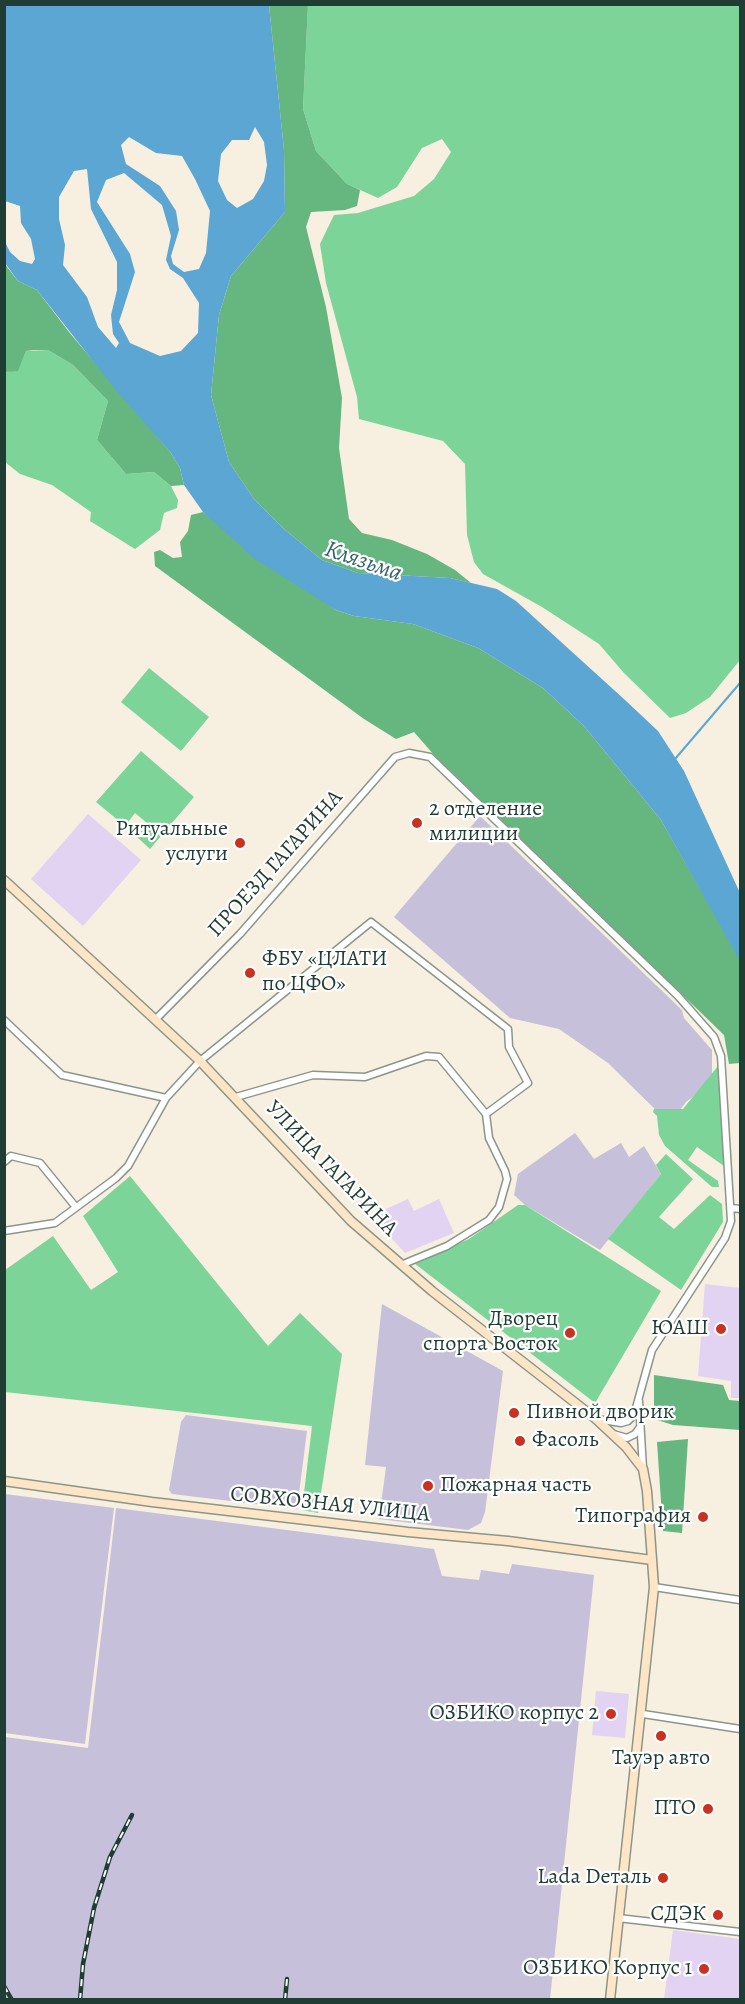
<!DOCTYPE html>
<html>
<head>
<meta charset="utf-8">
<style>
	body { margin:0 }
	#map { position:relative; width:745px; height:2004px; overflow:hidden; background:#f7efdf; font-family:Alegreya,serif }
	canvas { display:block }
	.frame { position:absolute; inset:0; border:6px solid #1f3d34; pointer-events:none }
</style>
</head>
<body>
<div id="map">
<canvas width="745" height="2004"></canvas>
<div class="frame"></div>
</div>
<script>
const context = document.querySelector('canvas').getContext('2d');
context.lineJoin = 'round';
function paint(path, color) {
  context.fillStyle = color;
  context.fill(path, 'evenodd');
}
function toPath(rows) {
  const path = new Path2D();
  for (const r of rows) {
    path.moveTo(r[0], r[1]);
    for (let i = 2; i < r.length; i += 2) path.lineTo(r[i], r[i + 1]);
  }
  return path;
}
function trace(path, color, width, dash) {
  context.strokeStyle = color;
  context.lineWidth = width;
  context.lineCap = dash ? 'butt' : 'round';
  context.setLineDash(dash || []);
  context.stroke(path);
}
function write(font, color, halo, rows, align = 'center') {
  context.font = font + ' Alegreya,serif';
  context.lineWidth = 4.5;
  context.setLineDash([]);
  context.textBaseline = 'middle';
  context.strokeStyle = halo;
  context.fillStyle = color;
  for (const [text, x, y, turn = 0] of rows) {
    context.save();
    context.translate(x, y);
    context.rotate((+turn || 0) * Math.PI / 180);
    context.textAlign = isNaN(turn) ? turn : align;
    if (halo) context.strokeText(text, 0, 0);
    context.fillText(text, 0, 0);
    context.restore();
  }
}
paint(toPath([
	[88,814,141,860,83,926,31,879],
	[408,1199,414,1211,439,1199,454,1233,405,1253,384,1230,377,1213],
	[705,1284,740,1288,740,1398,731,1398,731,1381,698,1376],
	[596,1691,629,1694,625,1738,592,1735],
	[673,1930,740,1939,740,1999,664,1999]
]), '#e3d3f2');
paint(toPath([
	[480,816,682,1010,684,1018,712,1050,712,1082,686,1102,670,1124,608,1063,559,1029,510,1018,394,917],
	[575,1133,594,1159,621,1143,629,1157,644,1146,661,1174,600,1250,525,1205,514,1195,518,1174],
	[382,1304,503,1371,485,1512,481,1523,468,1530,379,1519,386,1467,365,1465],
	[186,1415,307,1431,297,1509,172,1494,169,1490,181,1422],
	[5,1494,114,1508,85,1744,5,1733],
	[116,1508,434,1549,442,1576,479,1580,481,1570,509,1574,512,1564,594,1575,550,1999,5,1999,5,1737,88,1748]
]), '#c6c0da');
paint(toPath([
	[308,5,740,5,740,660,710,697,686,713,670,718,624,673,599,644,542,607,483,574,474,562,467,535,465,464,443,441,359,419,357,397,326,283,320,244,334,215,358,213,414,196,434,179,451,152,442,139,422,148,397,187,378,198,347,184,316,151,303,109],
	[48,350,73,365,108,401,97,440,126,474,154,472,171,486,178,500,177,508,164,513,160,530,135,549,90,521,91,512,52,485,20,474,5,462,5,372,18,370,26,351],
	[149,668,209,717,181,751,121,702],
	[141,751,194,797,150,849,137,837,147,823,135,813,125,826,96,802],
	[718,1066,724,1166,697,1147,688,1160,718,1181,719,1187,712,1187,665,1146,659,1135,657,1116,653,1112,654,1109,683,1109],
	[666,1154,693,1179,659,1217,674,1229,710,1195,722,1204,723,1222,681,1290,608,1239,661,1174,656,1165],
	[130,1176,268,1346,300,1313,342,1354,318,1513,302,1510,312,1426,5,1392,5,1270,53,1236,91,1290,118,1272,83,1216],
	[518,1205,525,1205,661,1291,595,1403,414,1263,469,1239]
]), '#7dd498');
paint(toPath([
	[269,5,308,5,303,109,316,151,347,184,360,190,357,206,345,210,311,212,306,227,326,307,342,398,339,448,349,519,362,533,392,540,427,554,455,570,471,583,450,578,358,573,322,560,284,529,254,499,229,462,211,395,219,315,231,276,285,212,284,150],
	[4,263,18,281,37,290,69,332,171,453,180,468,184,485,171,486,154,472,126,474,97,440,108,401,73,365,48,350,34,350,26,351,18,371,5,372],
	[203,512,336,610,354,616,413,624,478,648,543,688,584,726,661,820,740,959,740,1063,729,1064,724,1035,434,755,414,732,396,739,364,719,155,566,154,552,160,550,173,558,182,557,180,542,188,531,191,515],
	[654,1375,723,1385,729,1400,740,1401,740,1430,673,1425,654,1419],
	[688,1439,682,1533,663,1531,657,1442]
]), '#66b680');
paint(toPath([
	[5,4,269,5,284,150,285,212,231,276,219,315,211,395,229,462,254,499,284,529,322,560,358,573,450,578,497,589,516,601,625,700,658,731,684,771,740,893,740,961,661,820,584,726,543,688,478,648,413,624,354,616,336,610,255,559,203,512,184,485,180,468,171,453,115,389,37,290,18,281,5,263,5,242,10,252,20,261,32,264,35,259,31,239,21,223,20,206,5,201],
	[255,127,264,142,267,165,264,181,253,199,237,208,227,200,218,181,221,154,232,140,249,140],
	[129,137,156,153,182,156,195,179,210,211,206,253,199,269,184,272,173,264,171,256,179,230,176,211,160,186,126,164,121,145],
	[87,169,91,209,117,262,117,290,111,315,113,334,119,343,116,348,98,327,87,297,63,265,65,245,59,219,59,197,74,171],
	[124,173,162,205,171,236,166,260,170,269,183,278,199,303,198,333,181,351,160,356,130,343,119,322,135,272,130,254,97,202,106,180]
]), '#5ba6d3');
trace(toPath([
	[675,759,740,683]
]), '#5ba6d3', 2);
const street = toPath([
	[156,1019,240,934,395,757,409,753,430,757,678,996,714,1037,721,1056,731,1221,725,1238,652,1350,634,1415,628,1421,621,1423,597,1419],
	[4,1020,62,1075,166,1098],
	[236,1097,313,1075,365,1077,426,1056,439,1057,486,1114,489,1138,505,1171,507,1179,499,1207,489,1220,447,1246,401,1265],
	[4,1162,11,1156,40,1163,75,1206],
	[731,1208,740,1209],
	[4,1231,55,1223,116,1178,128,1166,166,1098,200,1061,371,922,508,1029,509,1047,528,1083,486,1114],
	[639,1401,643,1469],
	[613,1434,627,1438,635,1434,640,1427],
	[654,1587,740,1600],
	[643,1714,740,1729],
	[618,1918,740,1932]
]);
const secondary = toPath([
	[4,880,200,1061,351,1221,432,1291,596,1419,626,1447,643,1469,647,1491,654,1587,610,2000],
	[4,1481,152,1502,408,1532,508,1541,652,1560]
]);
trace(street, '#8b968a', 9);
trace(secondary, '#8b968a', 11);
trace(street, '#fff', 6);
trace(secondary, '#fde5c5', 8);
const rail = toPath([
	[4,1986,12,2000],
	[80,2000,83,1964,94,1908,110,1857,132,1815],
	[285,2000,287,1979]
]);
trace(rail, '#1f3d34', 4.5);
trace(rail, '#fff', 2, [7]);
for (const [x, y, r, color] of [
	[417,823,6,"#c8321e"],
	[240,843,6,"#c8321e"],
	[250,973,6,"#c8321e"],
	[721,1329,6,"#c8321e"],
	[570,1333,6,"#c8321e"],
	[514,1413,6,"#c8321e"],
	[520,1441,6,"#c8321e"],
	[428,1486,6,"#c8321e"],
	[703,1517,6,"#c8321e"],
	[611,1714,6,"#c8321e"],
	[661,1736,6,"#c8321e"],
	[708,1809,6,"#c8321e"],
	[663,1878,6,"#c8321e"],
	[718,1915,6,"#c8321e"],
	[704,1969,6,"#c8321e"]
]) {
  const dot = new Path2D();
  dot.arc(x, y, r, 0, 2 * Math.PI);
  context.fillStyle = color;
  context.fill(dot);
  trace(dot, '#fff', 2);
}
write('22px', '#1f3d34', '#fff', [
	["2 отделение",429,810,"left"],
	["милиции",429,835,"left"],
	["Ритуальные",228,830],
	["услуги",228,855],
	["ФБУ «ЦЛАТИ",262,960,"left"],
	["по ЦФО»",262,985,"left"],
	["Дворец",558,1320],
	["спорта Восток",558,1345],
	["ЮАШ",709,1329],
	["Пивной дворик",526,1413,"left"],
	["Фасоль",532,1441,"left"],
	["Пожарная часть",440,1486,"left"],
	["Типография",691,1517],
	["ОЗБИКО корпус 2",599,1714],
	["Тауэр авто",661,1759,"center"],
	["ПТО",696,1809],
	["Lada Dеталь",651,1878],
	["СДЭК",706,1915],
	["ОЗБИКО Корпус 1",692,1969]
], 'right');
write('22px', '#1f3d34', '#fff', [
	["ПРОЕЗД ГАГАРИНА",276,864,-48],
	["УЛИЦА ГАГАРИНА",331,1169,46],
	["СОВХОЗНАЯ УЛИЦА",330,1505,6]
]);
write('italic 24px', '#34626c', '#fff', [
	["Клязьма",363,562,19]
]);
</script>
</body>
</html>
